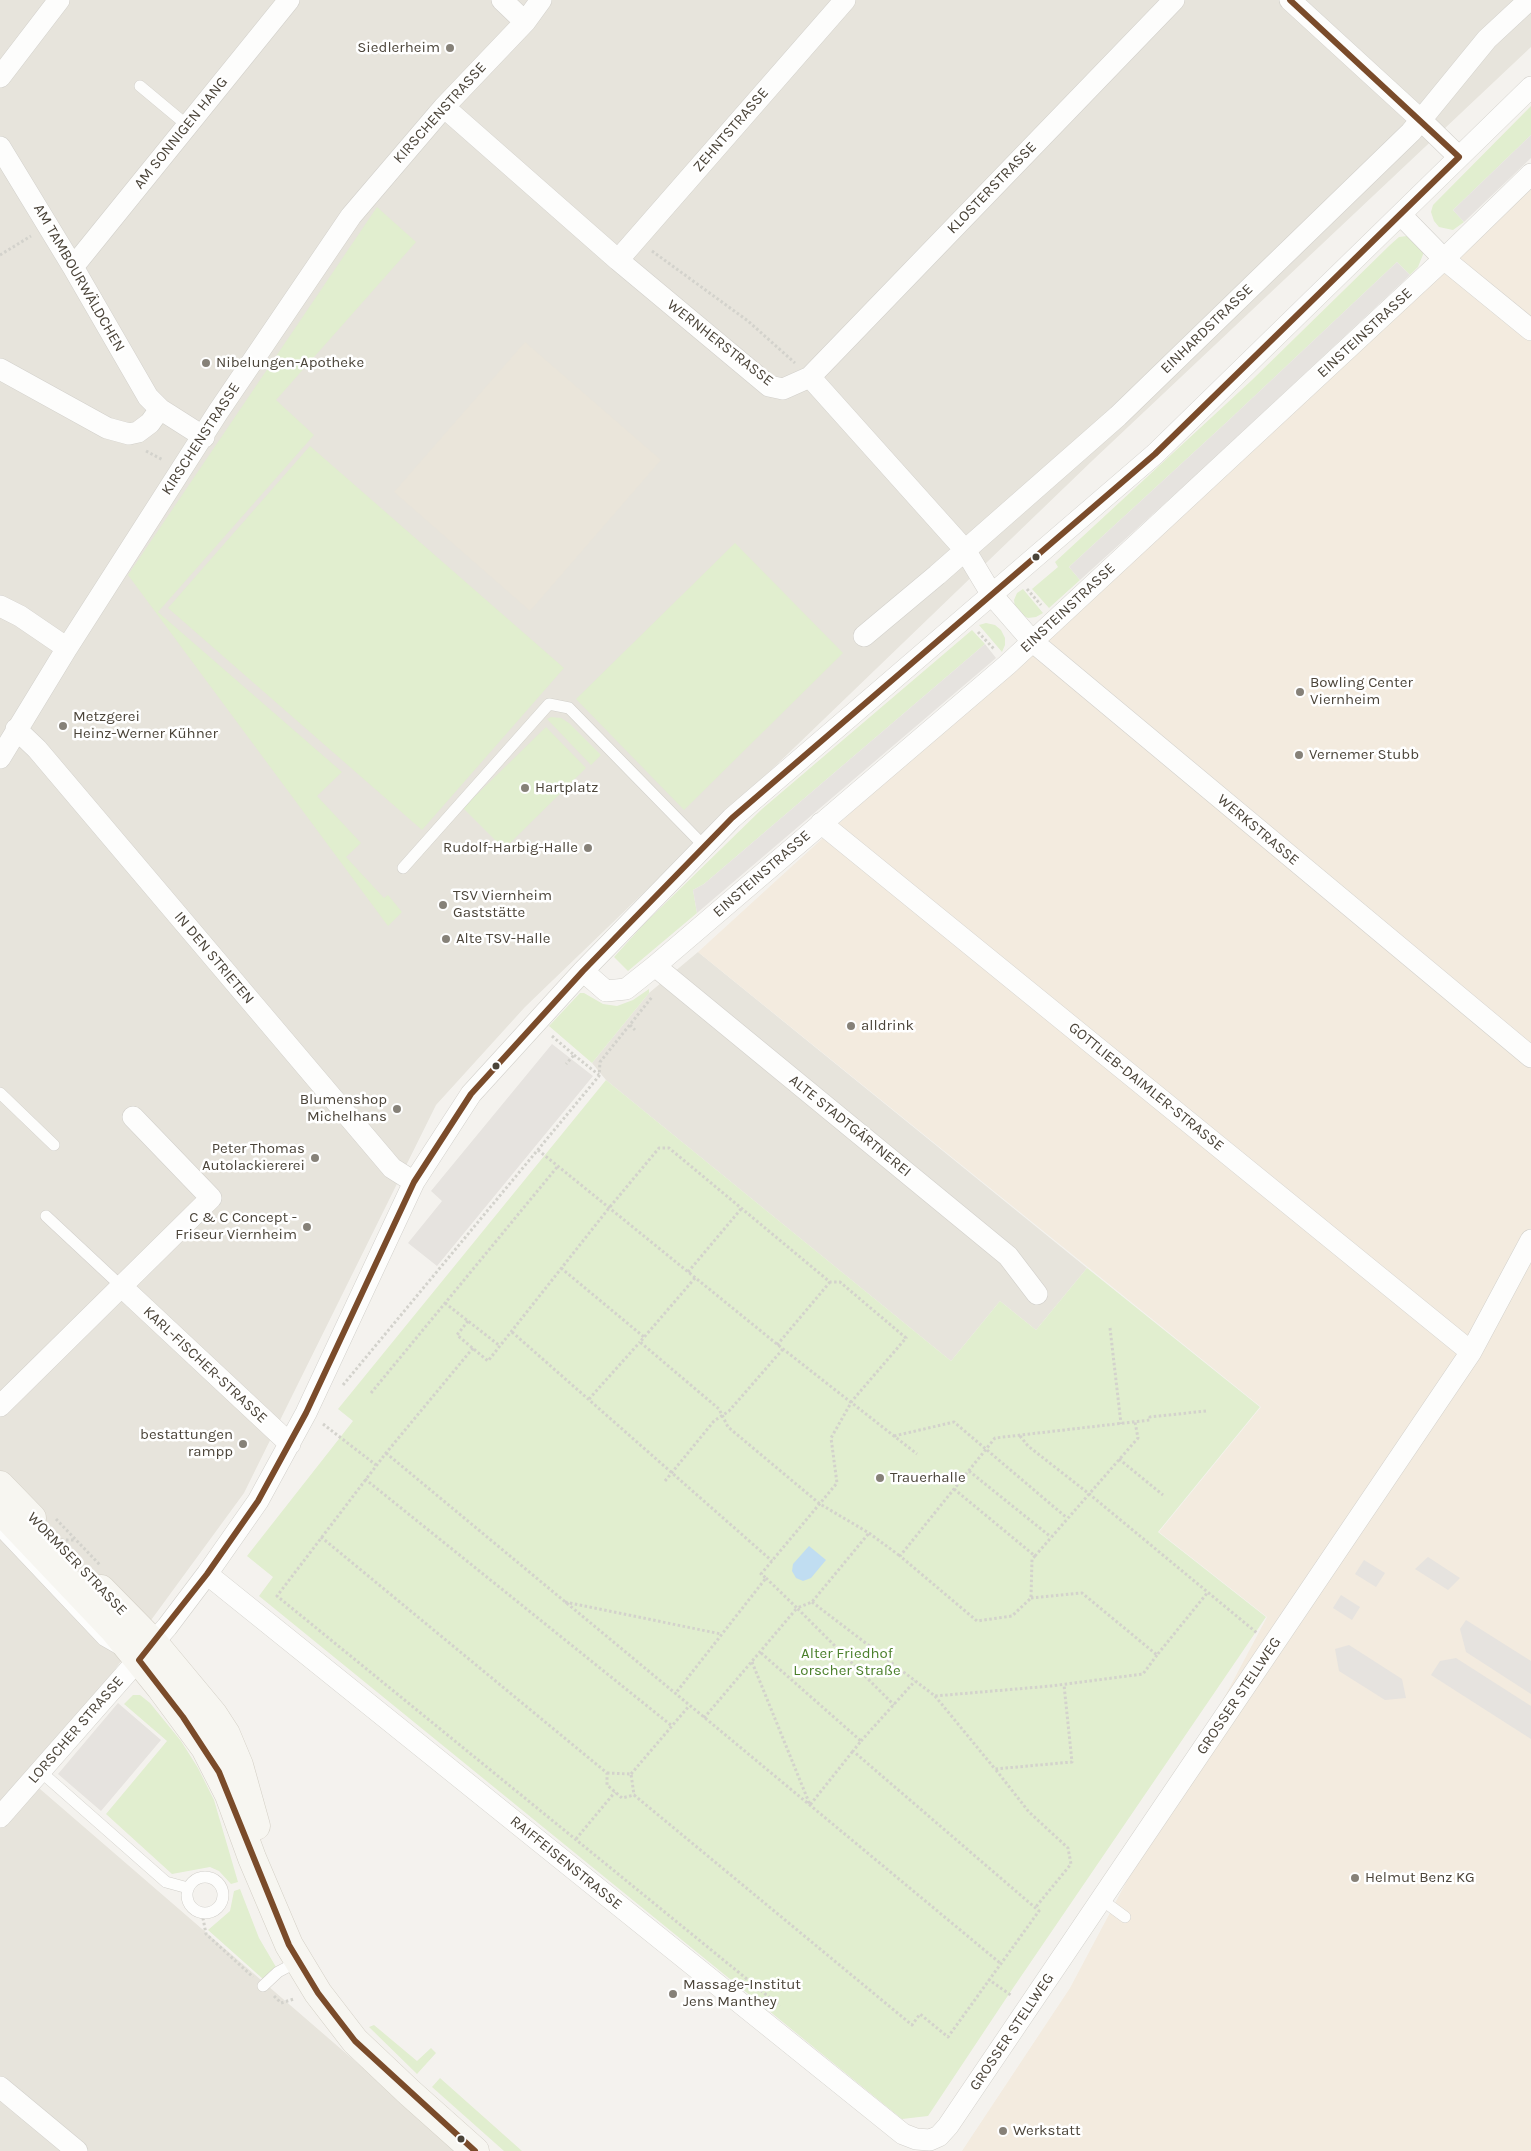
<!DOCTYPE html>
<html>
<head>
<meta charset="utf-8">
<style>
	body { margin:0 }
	canvas { display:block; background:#f4f2ee }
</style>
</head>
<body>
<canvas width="1531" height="2151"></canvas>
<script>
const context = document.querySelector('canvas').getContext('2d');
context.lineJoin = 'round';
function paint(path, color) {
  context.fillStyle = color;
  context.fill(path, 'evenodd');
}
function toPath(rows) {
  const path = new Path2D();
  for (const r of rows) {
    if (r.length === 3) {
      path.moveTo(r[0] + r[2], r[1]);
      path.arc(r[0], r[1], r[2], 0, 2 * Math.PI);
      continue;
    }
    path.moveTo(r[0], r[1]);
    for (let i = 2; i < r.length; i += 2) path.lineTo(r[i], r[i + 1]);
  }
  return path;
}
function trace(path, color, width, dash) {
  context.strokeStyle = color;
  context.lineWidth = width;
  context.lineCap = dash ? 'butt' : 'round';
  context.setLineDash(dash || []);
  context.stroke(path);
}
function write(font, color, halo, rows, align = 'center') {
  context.font = font + ' Karla,sans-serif';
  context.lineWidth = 5;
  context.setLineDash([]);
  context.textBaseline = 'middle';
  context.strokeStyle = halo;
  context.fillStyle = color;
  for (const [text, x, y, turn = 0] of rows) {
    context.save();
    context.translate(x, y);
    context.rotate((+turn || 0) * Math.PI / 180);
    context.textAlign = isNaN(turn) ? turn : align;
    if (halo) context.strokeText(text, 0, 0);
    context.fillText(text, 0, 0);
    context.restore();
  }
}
paint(toPath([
	[0,0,1531,0,1531,47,1093,460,525,1007,436,1105,244,1493,108,1679,25,1776,459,2151,0,2151],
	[698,952,1087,1268,1036,1330,1000,1301,951,1361,606,1080,592,1063,649,993]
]), '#e7e4dc');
paint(toPath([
	[1531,185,1531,2151,962,2151,1070,1988,1267,1617,1159,1532,1261,1407,698,952,1213,482]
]), '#f3ebdf');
paint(toPath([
	[525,342,661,460,530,611,394,492]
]), '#eae5da');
paint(toPath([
	[1531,106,1531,135,1453,210,1464,222,1453,230,1439,227,1434,221,1431,212,1433,205],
	[377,207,416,242,276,400,314,435,158,612,342,772,317,796,361,843,346,857,384,898,388,895,402,912,388,926,128,575],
	[1407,236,1424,252,1418,267,1410,275,1397,262,1229,420,1069,567,1080,580,1049,608,1032,589,1058,567,1055,562,1252,380,1390,245,1399,237],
	[310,446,564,668,422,830,168,608],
	[735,543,843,653,684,810,576,699],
	[1023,589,1043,613,1036,617,1028,618,1020,614,1015,608,1014,600,1017,593],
	[986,623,995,625,1001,630,1005,638,1005,645,1002,652,979,625],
	[972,630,985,644,704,884,693,890,697,913,628,971,614,957,645,923,762,809],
	[551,717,561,718,569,723,601,755,591,765,547,719],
	[546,727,586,768,504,849,463,808],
	[649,989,649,993,592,1063,549,1026,580,993,584,993,603,1004,617,1006,633,1000],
	[606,1080,951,1361,1000,1301,1036,1330,1087,1268,1260,1407,1158,1532,1266,1617,1009,1994,928,2116,902,2119,259,1596,273,1577,247,1556,353,1421,338,1409],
	[133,1695,140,1695,150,1703,181,1741,198,1768,214,1800,238,1882,231,1884,219,1871,210,1867,172,1874,106,1814,167,1741,124,1704],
	[240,1889,259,1938,276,1967,263,1979,208,1930,230,1911,234,1891],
	[374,2025,417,2061,431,2048,436,2053,417,2074,369,2027],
	[440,2078,522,2151,504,2151,432,2087]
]), '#e1eecf');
paint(toPath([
	[1531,135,1531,158,1464,222,1453,210],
	[1397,262,1410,275,1195,476,1080,580,1069,567,1229,420],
	[985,644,996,658,697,913,693,890,704,884],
	[552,1044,593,1076,437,1266,408,1243,442,1201,431,1191],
	[1428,1557,1460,1578,1448,1590,1415,1569],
	[1364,1560,1385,1573,1376,1587,1355,1574],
	[1341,1595,1360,1607,1352,1620,1333,1608],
	[1466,1620,1531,1661,1531,1694,1466,1652,1460,1629],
	[1349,1645,1402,1679,1406,1698,1385,1700,1339,1671,1335,1649],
	[1456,1658,1531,1706,1531,1739,1431,1675,1440,1661],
	[118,1703,161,1740,101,1811,58,1774]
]), '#e6e3df');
paint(toPath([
	[809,1546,826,1560,811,1578,803,1581,796,1578,792,1571,793,1564]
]), '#c0ddf1');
const lane = toPath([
	[140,86,188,126],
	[403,868,549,704,569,708,704,846],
	[0,1093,54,1145],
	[46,1216,121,1286],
	[0,1531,103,1640,117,1648],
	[40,1771,166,1882,188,1888],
	[205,1895,18],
	[1102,1900,1125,1917],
	[263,1986,278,1972,297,1962]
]);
const street = toPath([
	[502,0,525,22],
	[1290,0,1421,120,1459,157],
	[0,77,59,0],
	[444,107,618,260,769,386,783,389,810,377,965,550,992,595,1032,641,1531,1057],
	[0,147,73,267,148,397,160,409,204,437],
	[1401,215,1444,259,1531,330],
	[618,260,845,0],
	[73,267,289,0],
	[0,369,107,428,129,434,138,432,150,423,160,409],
	[810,377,1174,0],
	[0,606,20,616,67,648],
	[864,636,937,575,1118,416,1411,132,1487,39,1529,0],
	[16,729,37,749,392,1168,414,1182],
	[0,758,67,648,218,412,351,216,444,107,525,22,541,0],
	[821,823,1471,1352],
	[655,966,1008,1256,1037,1294],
	[583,971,606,991,626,989,655,966,1007,665,1444,259,1531,174],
	[121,1286,290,1444],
	[0,1406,211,1198,133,1117],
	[207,1574,903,2134,916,2139,930,2140,939,2136,948,2126,1471,1352,1531,1240],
	[0,1817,167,1627,207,1574,258,1501,306,1413,414,1182,471,1094,583,971,732,818,1155,454,1531,87],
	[0,2087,77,2151]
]);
const secondary = toPath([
	[0,1485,32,1518],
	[0,1510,113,1629,160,1687,205,1748,229,1795,252,1858,289,1945,318,1993,355,2041,410,2093,475,2151],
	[101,1589,154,1643,213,1714,226,1734,239,1765,256,1826]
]);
trace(lane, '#d2d0cb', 12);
trace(street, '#d2d0cb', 22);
trace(secondary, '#d3cfc5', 29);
trace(toPath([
	[652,251,748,321,795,363],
	[0,255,31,236],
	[146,451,163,460],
	[1027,589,1041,605],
	[978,632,994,649],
	[630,1025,635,1030],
	[552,1036,574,1055,566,1064],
	[574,1055,599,1075],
	[538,1150,783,1349,917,1454],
	[561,1268,644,1337],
	[688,1272,741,1209],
	[695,1278,640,1342,719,1409,728,1427,820,1504,869,1533,900,1556],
	[445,1303,500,1346],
	[468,1321,457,1335,488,1361,609,1208,659,1148,669,1148,830,1282,840,1282,906,1338,852,1401,831,1438,837,1483,761,1574,766,1578,675,1694],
	[1110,1328,1121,1424],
	[512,1332,772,1561],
	[777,1345,830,1282],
	[473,1348,386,1453,277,1596,780,2006],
	[343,1385,599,1076,600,1062,652,997],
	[371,1393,558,1166],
	[589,1399,640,1342],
	[323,1424,376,1465],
	[894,1436,954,1422,1067,1518],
	[1020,1436,1028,1446,1088,1493,1257,1633],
	[386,1453,1000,1963],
	[1119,1459,1163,1495],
	[969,1471,1051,1537],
	[365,1479,672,1726],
	[665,1481,714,1421,729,1411,783,1349],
	[954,1489,1035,1556,1032,1559,1031,1598,1012,1616,977,1621,900,1556,954,1489,995,1438,1150,1420,1150,1417,1206,1411],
	[56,1519,100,1565],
	[321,1537,607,1773,607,1785,622,1798,634,1795,912,2025,920,2014,948,2037,1039,1911,853,1751,861,1741,760,1652],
	[61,1540,75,1540],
	[1035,1556,1138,1438,1135,1422],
	[766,1578,797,1608,812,1602,869,1533],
	[1031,1598,1082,1593,1157,1655,1208,1592],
	[565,1602,721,1634],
	[812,1602,935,1696,1051,1686,1143,1674,1157,1655],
	[752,1662,810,1805,853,1751],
	[935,1696,995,1769,1072,1762,1064,1685],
	[704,1718,797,1608,894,1705],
	[861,1741,915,1681],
	[996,1770,1029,1812,1068,1848,1071,1864,1035,1908],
	[607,1773,631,1774,634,1795],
	[631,1774,689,1706],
	[576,1839,615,1792],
	[202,1913,206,1934,253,1977],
	[988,1979,1012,1996],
	[274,1996,281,2003,294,1999]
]), '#d3d2cc', 3, [2.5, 2.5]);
trace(lane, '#fdfdfc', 11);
trace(street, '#fdfdfc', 21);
trace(secondary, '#f7f6f1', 28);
trace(toPath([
	[1290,0,1459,157],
	[475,2151,355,2041,318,1993,289,1945,219,1772,183,1717,139,1660,207,1574,258,1501,306,1413,414,1182,471,1094,583,971,732,818,1155,454,1459,157]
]), '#7a4b2a', 6);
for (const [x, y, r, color] of [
	[450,48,5,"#868178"],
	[206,363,5,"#868178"],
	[1036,557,4.5,"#4b4439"],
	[1300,692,5,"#868178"],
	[63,726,5,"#868178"],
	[1299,755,5,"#868178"],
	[525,788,5,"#868178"],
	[588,848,5,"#868178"],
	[443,905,5,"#868178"],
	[446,939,5,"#868178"],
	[851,1026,5,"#868178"],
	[496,1066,4.5,"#4b4439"],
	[397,1109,5,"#868178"],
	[315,1158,5,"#868178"],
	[307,1227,5,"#868178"],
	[243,1444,5,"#868178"],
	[880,1478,5,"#868178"],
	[1355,1878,5,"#868178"],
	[673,1994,5,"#868178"],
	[1003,2131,5,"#868178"],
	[461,2139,4.5,"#4b4439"]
]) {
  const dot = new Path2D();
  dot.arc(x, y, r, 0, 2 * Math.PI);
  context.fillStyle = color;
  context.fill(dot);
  trace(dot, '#fff', 2);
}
write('15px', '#4b4439', '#fff', [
	["Siedlerheim",440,48,"right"],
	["Nibelungen-Apotheke",216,363],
	["Bowling Center",1310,683],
	["Viernheim",1310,700],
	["Metzgerei",73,717],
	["Heinz-Werner Kühner",73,734],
	["Vernemer Stubb",1309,755],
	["Hartplatz",535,788],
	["Rudolf-Harbig-Halle",578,848,"right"],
	["TSV Viernheim",453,896],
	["Gaststätte",453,913],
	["Alte TSV-Halle",456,939],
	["alldrink",861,1026],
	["Blumenshop",387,1100,"right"],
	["Michelhans",387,1117,"right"],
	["Peter Thomas",305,1149,"right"],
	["Autolackiererei",305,1166,"right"],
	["C & C Concept -",297,1218,"right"],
	["Friseur Viernheim",297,1235,"right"],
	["bestattungen",233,1435,"right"],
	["rampp",233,1452,"right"],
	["Trauerhalle",890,1478],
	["Helmut Benz KG",1365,1878],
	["Massage-Institut",683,1985],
	["Jens Manthey",683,2002],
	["Werkstatt",1013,2131]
], 'left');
write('15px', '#4b4439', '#fff', [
	["KIRSCHENSTRASSE",440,113,-48],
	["ZEHNTSTRASSE",731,130,-49],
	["AM SONNIGEN HANG",181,133,-51],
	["KLOSTERSTRASSE",992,188,-46],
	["AM TAMBOURWÄLDCHEN",79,278,60],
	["EINHARDSTRASSE",1207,329,-44],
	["EINSTEINSTRASSE",1365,333,-43],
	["WERNHERSTRASSE",720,343,38],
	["KIRSCHENSTRASSE",201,439,-57],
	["EINSTEINSTRASSE",1068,608,-43],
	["WERKSTRASSE",1258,830,40],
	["EINSTEINSTRASSE",762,874,-41],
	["IN DEN STRIETEN",214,958,50],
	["GOTTLIEB-DAIMLER-STRASSE",1146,1087,39],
	["ALTE STADTGÄRTNEREI",850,1126,39],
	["KARL-FISCHER-STRASSE",205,1365,43],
	["WORMSER STRASSE",77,1564,46],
	["GROSSER STELLWEG",1239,1696,-56],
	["LORSCHER STRASSE",76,1730,-49],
	["RAIFFEISENSTRASSE",566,1863,39],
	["GROSSER STELLWEG",1012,2032,-56]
]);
write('15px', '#4a7f2a', '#fff', [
	["Alter Friedhof",847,1654],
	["Lorscher Straße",847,1671]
]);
</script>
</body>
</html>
